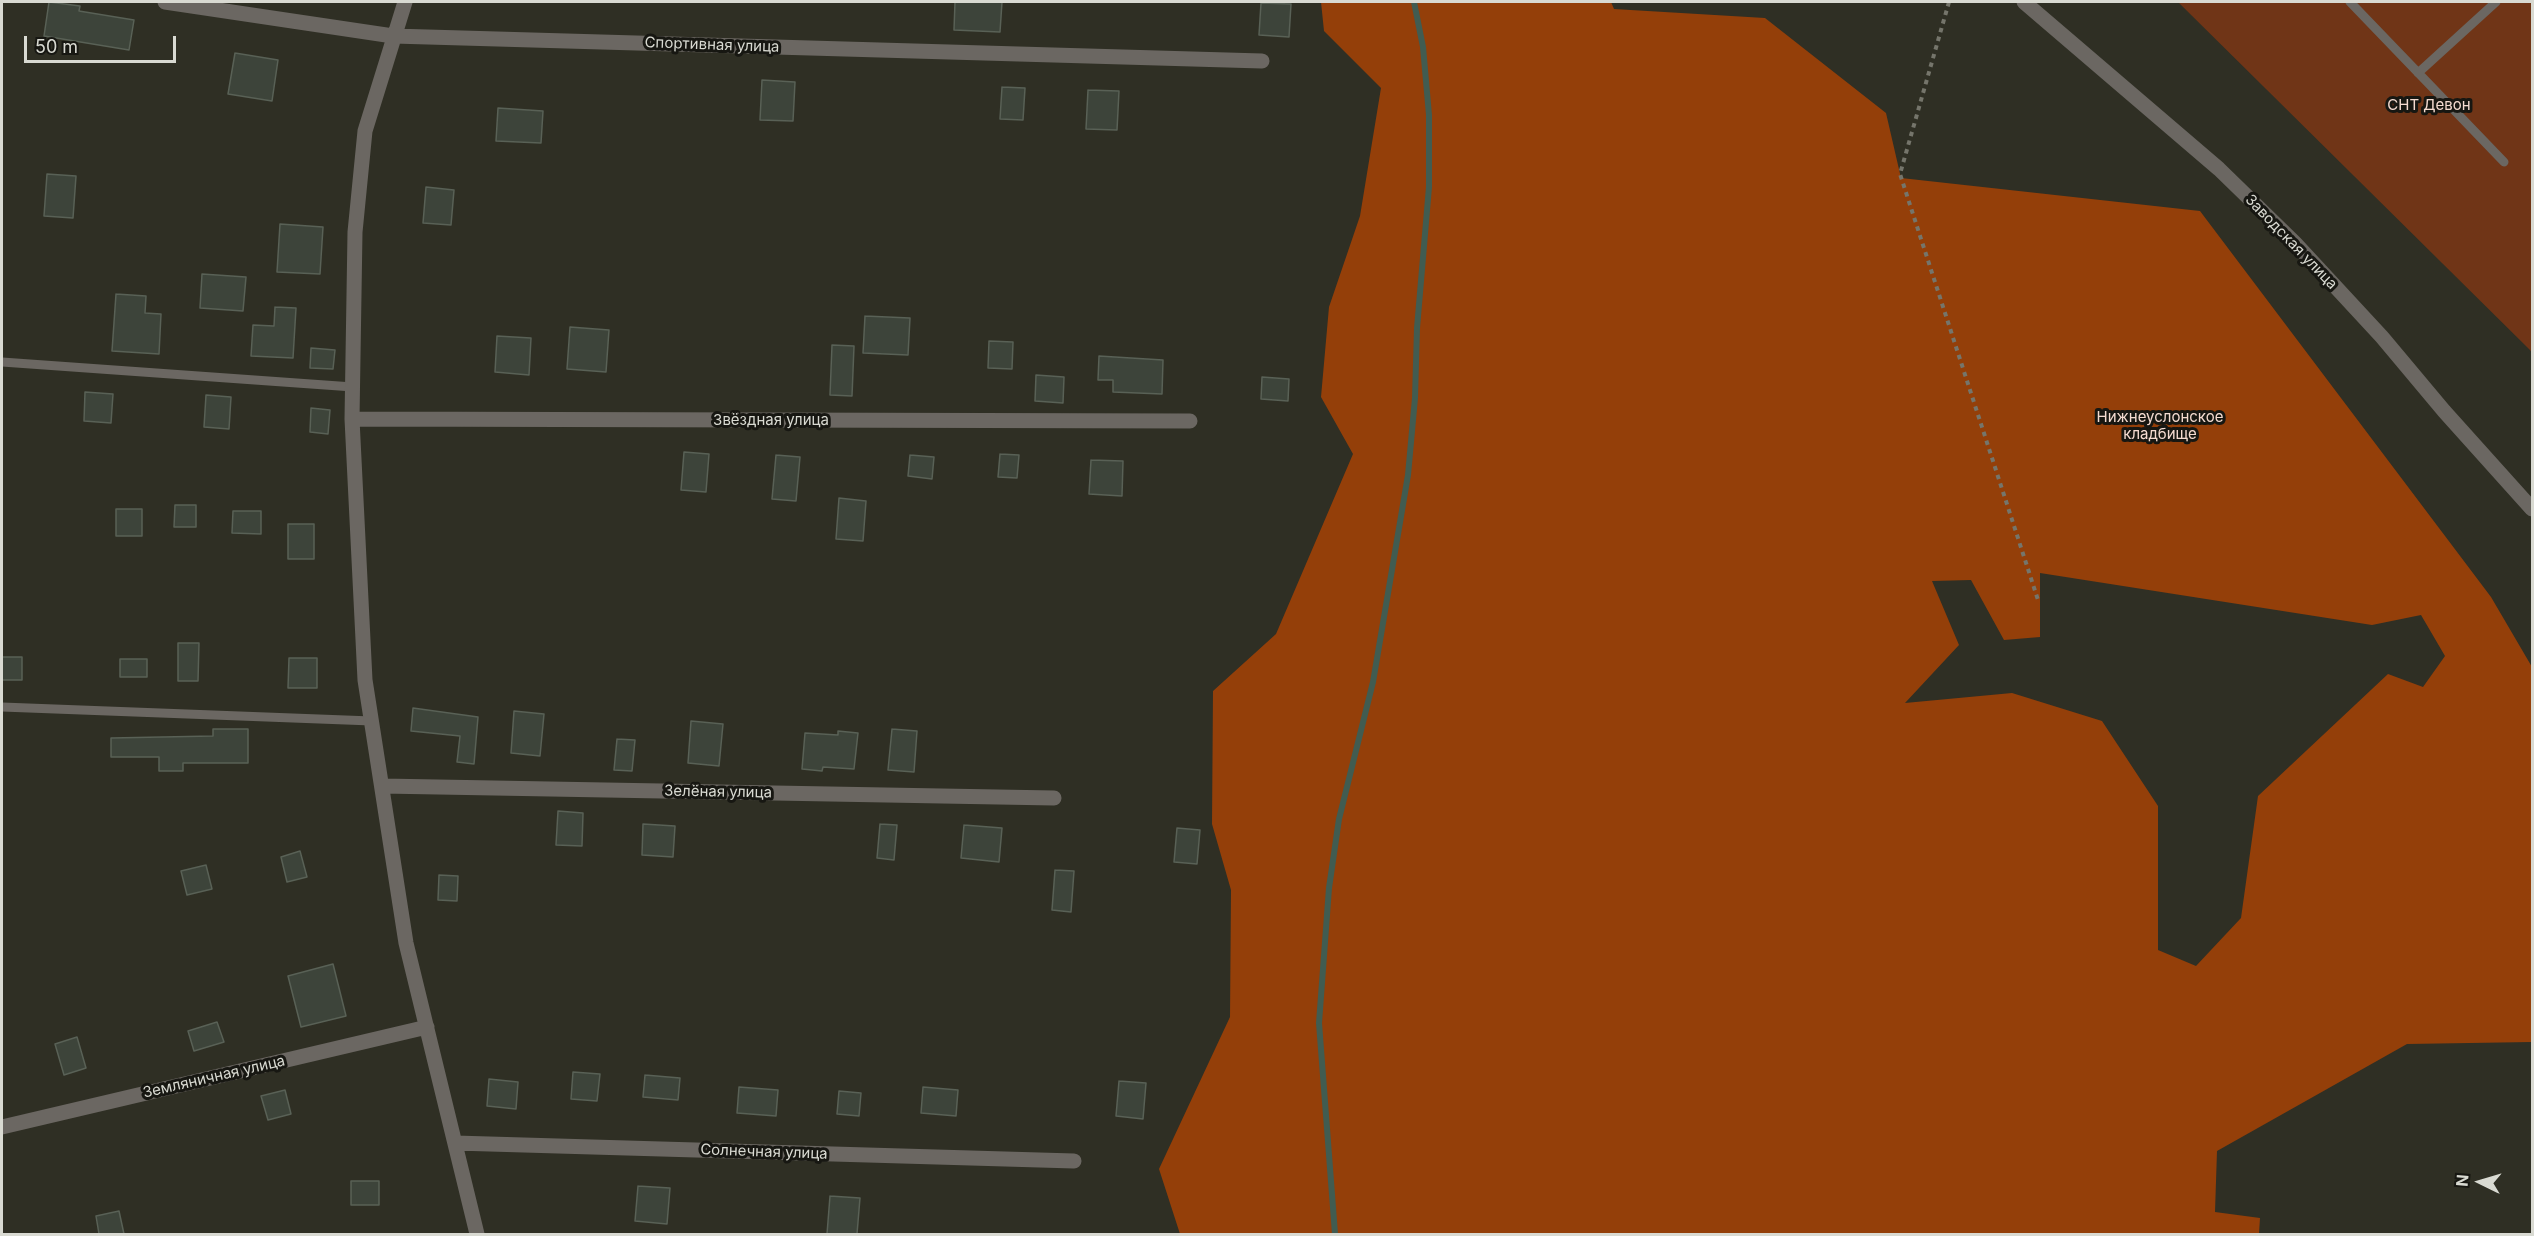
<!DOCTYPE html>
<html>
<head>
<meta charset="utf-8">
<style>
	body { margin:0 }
	#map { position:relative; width:2534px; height:1236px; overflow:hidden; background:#2f2f24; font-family:Inter,sans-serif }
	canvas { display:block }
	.frame { position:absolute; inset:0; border:3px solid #d9dad2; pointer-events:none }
	.north { position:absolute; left:2450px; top:1152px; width:60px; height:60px; -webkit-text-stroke:4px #171712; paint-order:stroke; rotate:275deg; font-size:16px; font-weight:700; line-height:24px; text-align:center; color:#d9dad2 }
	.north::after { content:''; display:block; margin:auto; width:21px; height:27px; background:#d9dad2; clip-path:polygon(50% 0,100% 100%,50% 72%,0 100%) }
	.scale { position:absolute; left:24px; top:36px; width:152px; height:27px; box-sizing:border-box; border:3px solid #d9dad2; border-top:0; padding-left:8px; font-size:18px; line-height:21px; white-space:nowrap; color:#d9dad2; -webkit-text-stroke:4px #171712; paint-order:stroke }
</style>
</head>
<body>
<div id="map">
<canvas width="2534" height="1236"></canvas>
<div class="frame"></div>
<div class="north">N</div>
<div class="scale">50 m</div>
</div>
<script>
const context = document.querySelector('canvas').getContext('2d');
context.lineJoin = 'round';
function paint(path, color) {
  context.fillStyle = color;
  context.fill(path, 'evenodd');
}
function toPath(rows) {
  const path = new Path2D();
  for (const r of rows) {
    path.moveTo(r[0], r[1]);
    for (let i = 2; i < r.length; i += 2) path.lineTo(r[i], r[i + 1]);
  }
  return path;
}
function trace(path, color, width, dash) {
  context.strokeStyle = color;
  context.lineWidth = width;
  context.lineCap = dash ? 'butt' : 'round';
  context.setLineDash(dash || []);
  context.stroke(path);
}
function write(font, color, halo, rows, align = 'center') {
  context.font = font + ' Inter,sans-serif';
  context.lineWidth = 6;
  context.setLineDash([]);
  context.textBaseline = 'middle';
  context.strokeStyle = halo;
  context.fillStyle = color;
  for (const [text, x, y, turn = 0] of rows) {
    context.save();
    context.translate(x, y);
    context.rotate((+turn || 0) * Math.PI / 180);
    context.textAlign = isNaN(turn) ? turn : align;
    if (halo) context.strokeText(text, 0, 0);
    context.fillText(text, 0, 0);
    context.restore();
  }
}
paint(toPath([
	[2178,2,2532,2,2532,353,2530,350]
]), '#703517');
paint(toPath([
	[1321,2,1611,2,1614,9,1765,18,1886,113,1901,178,2200,211,2491,597,2532,667,2532,1042,2407,1044,2217,1151,2215,1212,2260,1218,2259,1234,1180,1234,1159,1169,1230,1017,1231,890,1212,824,1213,691,1276,634,1353,454,1321,397,1329,307,1360,216,1381,88,1324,31],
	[2040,573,2372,625,2421,615,2445,656,2423,687,2388,674,2258,796,2241,918,2196,966,2158,950,2158,806,2102,721,2012,693,1905,703,1959,645,1932,581,1971,580,2004,640,2040,637]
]), '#943f09');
trace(toPath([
	[1335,1234,1319,1023,1329,888,1339,819,1373,682,1408,475,1415,398,1417,328,1429,187,1429,115,1423,47,1414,2]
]), '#415c51', 6);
const building = toPath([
	[49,2,80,6,79,11,134,20,129,50,44,36,49,2],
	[955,2,1002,2,1000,32,954,30,955,2],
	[1261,3,1291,4,1289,37,1259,35,1261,3],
	[235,53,278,60,272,101,228,94,235,53],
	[762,80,795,82,793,121,760,120,762,80],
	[1002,87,1025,88,1023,120,1000,119,1002,87],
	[1088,90,1119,91,1117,130,1086,129,1088,90],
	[498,108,543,111,541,143,496,141,498,108],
	[47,174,76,176,73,218,44,216,47,174],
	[426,187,454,190,451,225,423,223,426,187],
	[280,224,323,227,320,274,277,272,280,224],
	[202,274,246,277,243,311,200,308,202,274],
	[116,294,146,296,145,313,161,314,159,354,112,351,116,294],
	[275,307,296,308,293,358,251,356,253,325,274,326,275,307],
	[865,316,910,318,908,355,863,353,865,316],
	[570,327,609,330,606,372,567,369,570,327],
	[497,336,531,338,529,375,495,372,497,336],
	[989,341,1013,342,1012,369,988,368,989,341],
	[832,345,854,346,852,396,830,395,832,345],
	[311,348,335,350,333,369,310,368,311,348],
	[1099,356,1163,360,1162,394,1113,392,1113,380,1098,380,1099,356],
	[1036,375,1064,377,1063,403,1035,401,1036,375],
	[1262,377,1289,379,1288,401,1261,399,1262,377],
	[85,392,113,394,111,423,84,421,85,392],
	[206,395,231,397,229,429,204,427,206,395],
	[311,408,330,410,328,434,310,432,311,408],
	[684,452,709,454,706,492,681,490,684,452],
	[1000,454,1019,455,1017,478,998,477,1000,454],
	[776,455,800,457,796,501,772,499,776,455],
	[910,455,934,457,932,479,908,476,910,455],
	[1091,460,1123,461,1122,496,1089,494,1091,460],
	[839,498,866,501,863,541,836,539,839,498],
	[175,505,196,505,196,527,174,527,175,505],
	[116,509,142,509,142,536,116,536,116,509],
	[233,511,261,511,261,534,232,533,233,511],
	[288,524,314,524,314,559,288,559,288,524],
	[178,643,199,643,198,681,178,681,178,643],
	[2,657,22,657,22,680,2,680,2,657],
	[289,658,317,658,317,688,288,688,289,658],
	[120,659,147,659,147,677,120,677,120,659],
	[413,708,478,717,474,764,457,762,460,736,411,731,413,708],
	[514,711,544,714,540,756,511,753,514,711],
	[691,721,723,724,719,766,688,763,691,721],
	[213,729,248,729,248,763,183,763,183,771,159,771,159,757,111,757,111,738,213,736,213,729],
	[892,729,917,731,914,772,888,770,892,729],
	[838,731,858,733,854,769,823,767,822,771,802,769,805,733,838,735,838,731],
	[617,739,635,740,632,771,614,770,617,739],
	[558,811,583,813,582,846,556,845,558,811],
	[643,824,675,826,673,857,642,855,643,824],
	[880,824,897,825,894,860,877,858,880,824],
	[964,825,1002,828,999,862,961,858,964,825],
	[1177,828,1200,830,1197,864,1174,862,1177,828],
	[300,851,307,877,287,882,281,857,300,851],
	[206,865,212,889,187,895,181,871,206,865],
	[1055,870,1074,871,1071,912,1052,910,1055,870],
	[439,875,458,876,457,901,438,900,439,875],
	[333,964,346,1016,301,1027,288,976,333,964],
	[217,1022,224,1042,194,1051,188,1031,217,1022],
	[77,1037,86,1068,64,1075,55,1044,77,1037],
	[573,1072,600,1074,597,1101,571,1099,573,1072],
	[645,1075,680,1078,678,1100,643,1097,645,1075],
	[489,1079,518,1082,516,1109,487,1106,489,1079],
	[1119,1081,1146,1083,1143,1119,1116,1116,1119,1081],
	[739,1087,778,1090,776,1116,737,1113,739,1087],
	[923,1087,958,1090,956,1116,921,1113,923,1087],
	[285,1090,291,1114,268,1120,261,1096,285,1090],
	[839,1091,861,1093,859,1116,837,1114,839,1091],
	[351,1181,379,1181,379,1205,351,1205,351,1181],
	[638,1186,670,1188,667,1224,635,1221,638,1186],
	[830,1196,860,1198,857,1234,827,1234,830,1196],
	[119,1211,124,1234,99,1234,96,1216,119,1211]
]);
paint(building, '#3d443a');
trace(building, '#596156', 1.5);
trace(toPath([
	[1949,2,1900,174,2039,603]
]), '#75756b', 4, [4.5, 4.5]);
trace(toPath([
	[2350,2,2504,162],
	[2418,73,2496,2],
	[2,362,353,387],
	[2,707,372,721]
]), '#6b6762', 9);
trace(toPath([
	[165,2,393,36,1262,61],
	[405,2,365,131,355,232,352,419,365,680,406,943,477,1234],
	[352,419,1190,421],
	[382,786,1054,798],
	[2,1127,427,1027],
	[455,1143,1074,1161]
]), '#6b6762', 15);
trace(toPath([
	[2024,2,2219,169,2295,243,2382,337,2444,411,2532,509]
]), '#6b6762', 15);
write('15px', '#d9dad2', '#171712', [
	["Спортивная улица",712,45,2],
	["Заводская улица",2291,242,46],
	["Звёздная улица",771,420],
	["Зелёная улица",718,792,1],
	["Земляничная улица",214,1077,-13],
	["Солнечная улица",764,1152,2]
]);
write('15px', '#f4dbd0', '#171712', [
	["СНТ Девон",2429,105],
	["Нижнеуслонское",2160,417],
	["кладбище",2160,434]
]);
</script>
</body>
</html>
